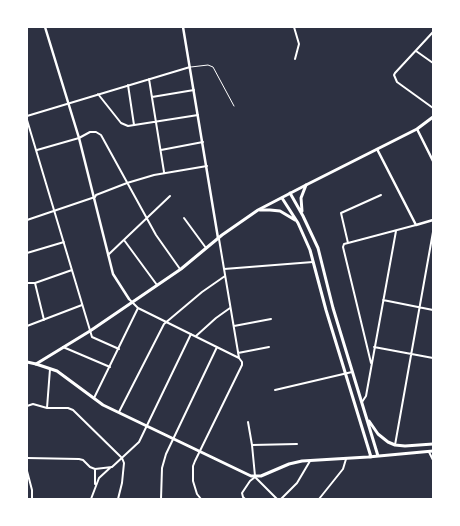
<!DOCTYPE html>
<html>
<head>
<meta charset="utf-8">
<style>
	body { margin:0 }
	#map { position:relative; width:460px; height:526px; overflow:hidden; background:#2d3142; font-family:Figtree,sans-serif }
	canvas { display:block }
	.frame { position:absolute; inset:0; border:28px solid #fff; pointer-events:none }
</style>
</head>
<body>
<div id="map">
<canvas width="460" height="526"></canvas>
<div class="frame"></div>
</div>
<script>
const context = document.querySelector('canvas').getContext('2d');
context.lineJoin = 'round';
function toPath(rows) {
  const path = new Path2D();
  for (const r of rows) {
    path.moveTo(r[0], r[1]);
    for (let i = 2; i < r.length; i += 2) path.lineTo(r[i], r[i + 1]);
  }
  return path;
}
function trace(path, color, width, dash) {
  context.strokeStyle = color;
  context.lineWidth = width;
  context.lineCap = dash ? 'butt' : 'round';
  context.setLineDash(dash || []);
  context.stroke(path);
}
trace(toPath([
	[191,67,208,65,213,67,234,106]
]), '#fff', 1);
trace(toPath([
	[294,27,299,44,295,59],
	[433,32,395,73,394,75,397,82,433,108],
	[416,51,433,63],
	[149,79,164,172],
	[128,85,134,125],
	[98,94,121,123,128,126,198,115],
	[152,97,194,90],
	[27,116,190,67],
	[27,120,92,337,119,349],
	[37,150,79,138,90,132,96,132,101,135,156,235,180,269],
	[161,150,203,142],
	[184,218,206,248],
	[27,220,95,197,96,195,127,183,154,175,207,166],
	[219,239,239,358],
	[124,240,157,285],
	[348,243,341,213,381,195],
	[27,253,64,242],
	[108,255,170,196],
	[224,269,313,262],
	[27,283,35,283,72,270],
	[35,283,44,320],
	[129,299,138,308,239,358,242,362,242,365,195,461,193,466,193,481,197,494,201,499],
	[383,300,433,310],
	[27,326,82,305],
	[234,326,271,319],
	[196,336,216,318,230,308],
	[63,347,110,367],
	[374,347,433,358],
	[238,353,269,347],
	[371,363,343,247,344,244,348,243,416,225],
	[275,390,352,372],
	[94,398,138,308],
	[362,402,366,396,396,231],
	[27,406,33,404,47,408,68,408,73,410,122,458],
	[47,408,50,369],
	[119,412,164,324,202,292,225,276],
	[248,422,252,445,255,476],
	[252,445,297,444],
	[395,445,433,232],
	[429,452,433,460],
	[27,458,79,459,83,460,90,467,95,469,112,467,139,442,191,334],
	[95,469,95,484],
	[27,471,32,490,32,499],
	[255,477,277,499],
	[91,499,99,478,111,467],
	[118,499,122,483,124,463,122,458],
	[161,499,162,468,166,454,217,347],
	[245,499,243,497,242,493,250,481,255,477],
	[281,499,297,483,310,461],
	[319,499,343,469,346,459]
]), '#fff', 2);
trace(toPath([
	[45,27,79,138,113,274,129,299],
	[183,27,218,238],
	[417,129,433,161],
	[377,149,416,225,433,220]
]), '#fff', 2.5);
trace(toPath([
	[290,193,303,216,318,248,333,308,378,456],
	[282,198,298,223,310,250,326,310,371,457],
	[260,210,270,210,280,211,295,220],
	[302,211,301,198,306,185],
	[36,364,57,371,103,405,251,476,261,476,289,464,302,461,368,457,433,451],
	[369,421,378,434,388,442,395,445,405,446,433,444]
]), '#fff', 3);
trace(toPath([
	[27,362,36,364,90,331,181,269,222,235,258,210,306,185,417,129,433,117]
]), '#fff', 3);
</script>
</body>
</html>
